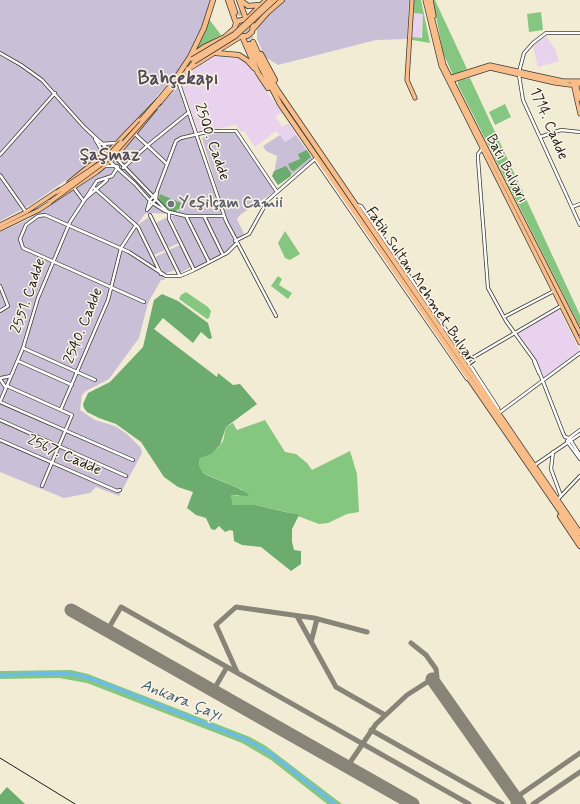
<!DOCTYPE html>
<html>
<head>
<meta charset="utf-8">
<style>
	body { margin:0 }
	canvas { display:block; background:#f3ecd4 }
</style>
</head>
<body>
<canvas width="580" height="804"></canvas>
<script>
const context = document.querySelector('canvas').getContext('2d');
context.lineJoin = 'round';
function paint(path, color) {
  context.fillStyle = color;
  context.fill(path, 'evenodd');
}
function toPath(rows) {
  const path = new Path2D();
  for (const r of rows) {
    path.moveTo(r[0], r[1]);
    for (let i = 2; i < r.length; i += 2) path.lineTo(r[i], r[i + 1]);
  }
  return path;
}
function trace(path, color, width, dash) {
  context.strokeStyle = color;
  context.lineWidth = width;
  context.lineCap = dash ? 'butt' : 'round';
  context.setLineDash(dash || []);
  context.stroke(path);
}
function write(font, color, halo, rows, align = 'center') {
  context.font = font + ' Mynerve,sans-serif';
  context.lineWidth = 3;
  context.setLineDash([]);
  context.textBaseline = 'middle';
  context.strokeStyle = halo;
  context.fillStyle = color;
  for (const [text, x, y, turn = 0] of rows) {
    context.save();
    context.translate(x, y);
    context.rotate((+turn || 0) * Math.PI / 180);
    context.textAlign = isNaN(turn) ? turn : align;
    if (halo) context.strokeText(text, 0, 0);
    context.fillText(text, 0, 0);
    context.restore();
  }
}
paint(toPath([
	[413,13,423,14,421,38,412,37],
	[546,36,555,49,559,61,538,67,533,46],
	[217,56,239,58,246,62,282,113,275,116,282,127,289,123,296,135,285,142,276,131,255,147,244,131,241,132,236,125,200,132,197,128,182,84,196,66,209,57],
	[559,309,580,351,544,378,532,353,517,332]
]), '#e8d2ee');
paint(toPath([
	[0,0,211,0,206,19,192,48,173,78,119,139,93,161,32,204,0,221],
	[283,0,409,0,407,39,376,40,278,65,265,57,257,39,257,28,265,17],
	[179,85,221,214,206,215,149,213,145,214,137,225,165,280,161,280,148,303,139,338,109,379,86,391,82,395,80,410,95,420,115,426,127,434,141,448,142,453,119,496,96,487,90,493,64,498,0,472,0,232,29,219,79,184,120,152],
	[230,131,236,133,275,191,240,215,237,219,244,234,235,239,225,214,202,138,206,135],
	[280,135,285,142,296,135,313,159,278,185,272,176,274,174,277,156,266,151,263,146],
	[171,216,222,217,234,242,233,245,225,253,194,268],
	[149,217,165,250,154,255,139,224],
	[167,217,179,243,168,248,156,223],
	[180,245,191,267,180,273,169,250],
	[166,252,175,270,164,274,155,257]
]), '#c9bfd7');
paint(toPath([
	[414,0,421,0,430,43,412,40,412,37,422,38,423,14,414,13],
	[433,0,435,0,467,69,453,75,443,53],
	[541,12,543,30,529,32,527,14],
	[209,19,221,35,194,51],
	[470,78,580,315,580,327,458,85,458,81],
	[505,104,511,117,495,125,489,112],
	[285,231,300,254,290,260,285,258,278,243],
	[278,276,282,279,279,285,292,293,288,299,271,286],
	[186,292,208,307,211,311,209,318,207,319,179,299,181,295],
	[265,420,285,452,296,454,307,463,312,470,350,451,357,474,359,512,347,514,328,523,319,524,287,512,255,505,233,505,231,495,239,496,243,490,203,473,199,465,200,458,218,448,223,441,226,427,233,423,237,430],
	[71,670,88,674,250,737,266,746,342,804,327,804,271,760,242,743,87,683,59,678,0,679,0,671]
]), '#85c780');
paint(toPath([
	[307,150,311,157,294,171,291,170,288,164,300,159,298,154],
	[286,166,291,173,291,176,278,185,272,176,274,171],
	[160,194,181,203,181,209,177,209,176,213,171,211,158,200],
	[162,294,178,301,208,323,212,338,209,339,201,332,193,343,163,318,154,329,217,377,218,373,233,385,240,384,257,404,226,427,220,445,211,454,200,458,199,465,203,473,209,476,238,488,247,493,249,496,231,495,233,505,255,505,299,515,292,529,292,542,294,550,301,551,301,564,291,571,261,547,242,545,234,541,233,531,230,530,225,532,219,526,215,530,211,529,206,518,196,515,187,508,193,492,178,487,164,477,141,442,116,424,99,418,87,412,84,408,83,404,88,393,110,382,143,347,154,300],
	[7,787,25,804,0,804,0,795]
]), '#6cac6e');
trace(toPath([
	[0,675,61,673,78,675,95,680,247,740,271,754,335,804]
]), '#6dbce8', 3.5);
trace(toPath([
	[297,616,336,687,385,715],
	[107,631,121,607,469,804],
	[311,642,317,619],
	[411,643,426,655,436,669,437,677,433,680],
	[237,672,216,625,236,607,314,618,367,632],
	[213,691,227,667],
	[371,730,502,804],
	[347,767,376,724,407,695,432,679],
	[513,804,517,801,521,794,580,753],
	[533,804,580,772]
]), '#888478', 5);
trace(toPath([
	[71,610,413,804],
	[432,679,520,804]
]), '#888478', 13);
trace(toPath([
	[239,11,253,42],
	[235,12,249,44]
]), '#c8c2af', 4.5, [4.5, 2]);
const minor = toPath([
	[0,53,21,65,42,80,84,127,110,151],
	[519,72,524,53,533,43,546,33,580,33],
	[519,75,523,100,580,225],
	[178,81,226,221,276,316],
	[135,134,167,164],
	[540,137,561,130,580,132],
	[95,139,107,159,135,184,151,202,165,211,186,216,224,216],
	[101,144,116,143],
	[482,149,478,154,478,159,488,288,506,321,535,361,563,433,565,437,569,438,580,455],
	[0,155,55,93],
	[114,156,169,213],
	[315,159,467,379],
	[104,166,117,166],
	[123,168,147,146,189,112],
	[0,175,26,212],
	[93,187,138,227,161,274],
	[74,188,83,200],
	[85,199,107,180],
	[357,205,361,206,366,213,468,362,498,408,499,413],
	[572,207,580,204],
	[147,210,156,199,157,191,176,141,181,138,211,131,236,131,277,192],
	[147,210,150,200,157,192],
	[169,213,169,219,194,270],
	[150,215,180,276],
	[186,216,209,262],
	[204,216,223,255],
	[235,241,249,234,268,200,315,159],
	[0,286,8,306,0,311],
	[144,302,23,248,20,239,26,225,38,216,45,215,129,252,166,276,180,276,194,270,227,253,236,244],
	[504,317,554,291],
	[23,348,95,380],
	[18,361,72,385],
	[467,361,561,306],
	[534,361,539,373],
	[1,378,11,376],
	[0,379,6,388],
	[7,386,72,415,42,486],
	[0,402,23,348,38,298,70,222,97,181,112,176,118,167],
	[0,402,133,460],
	[61,409,108,300,121,248,136,225],
	[499,413,580,353],
	[0,420,126,476],
	[568,439,580,430],
	[0,440,117,491,120,490],
	[567,441,580,459],
	[553,452,551,469,561,496],
	[535,465,580,434],
	[559,498,580,476]
]);
const major = toPath([
	[412,0,407,80,415,98],
	[425,0,441,66,580,343],
	[428,0,444,65,580,333],
	[431,0,434,16],
	[452,77,490,65,563,81,580,81],
	[453,80,490,68,555,83,570,85,580,84],
	[573,83,580,114],
	[576,83,580,99],
	[159,104,194,62],
	[69,182,113,147,159,99,177,77],
	[0,225,26,212,59,190],
	[0,229,39,210,97,172,117,155,155,109]
]);
const highway = toPath([
	[228,0,236,23],
	[231,0,235,12],
	[240,0,248,6,259,5],
	[247,19,266,0],
	[253,29,268,12,282,0],
	[235,31,235,26,238,21,246,19],
	[242,36,258,73,268,88],
	[253,42,267,73,278,91,580,533],
	[249,44,280,104,580,540],
	[216,53,239,55,248,61,254,68],
	[261,54,275,80],
	[190,57,204,47,225,37,235,28],
	[188,69,241,36,247,36,252,32,253,25,246,19,239,0],
	[176,78,190,57,204,28,213,0],
	[560,516,580,546]
]);
trace(minor, '#3c3b38', 4);
trace(major, '#3c3b38', 5);
trace(highway, '#3c3b38', 6);
trace(minor, '#fff', 2.5);
trace(major, '#f8bd89', 3.5);
trace(highway, '#f8bd89', 4.5);
trace(toPath([
	[0,758,75,804]
]), '#1c1c1c', 1);
const majorBridge = toPath([
	[192,59,234,34,270,0],
	[194,62,236,36,275,0],
	[141,120,159,99],
	[57,192,102,162,121,142],
	[50,202,111,157,160,102]
]);
trace(majorBridge, '#3c3b38', 5, []);
trace(majorBridge, '#f8bd89', 3.5);
for (const [x, y, r, color] of [
	[171,204,4,"#6b7280"]
]) {
  const dot = new Path2D();
  dot.arc(x, y, r, 0, 2 * Math.PI);
  context.fillStyle = color;
  context.fill(dot);
  trace(dot, '#fcf5e5', 1.5);
}
write('15px', '#1c1c1c', '#fcf5e5', [
	["1714. Cadde",548,124,67],
	["2500. Cadde",211,142,71],
	["Batı Bulvarı",506,169,63],
	["Fatih Sultan Mehmet Bulvarı",421,287,56],
	["2551. Cadde",29,296,-71],
	["2540. Cadde",84,326,-68],
	["2567. Cadde",64,456,24]
]);
write('bold 15px', '#5b616d', '#fcf5e5', [
	["Yeşilçam Camii",179,204]
], 'left');
write('italic 16px', '#3c5c6e', '#fcf5e5', [
	["Ankara Çayı",181,701,22]
]);
write('bold 17px', '#524b59', '#fcf5e5', [
	["Şaşmaz",110,156]
]);
write('bold 19px', '#524b59', '#fcf5e5', [
	["Bahçekapı",178,80]
]);
</script>
</body>
</html>
